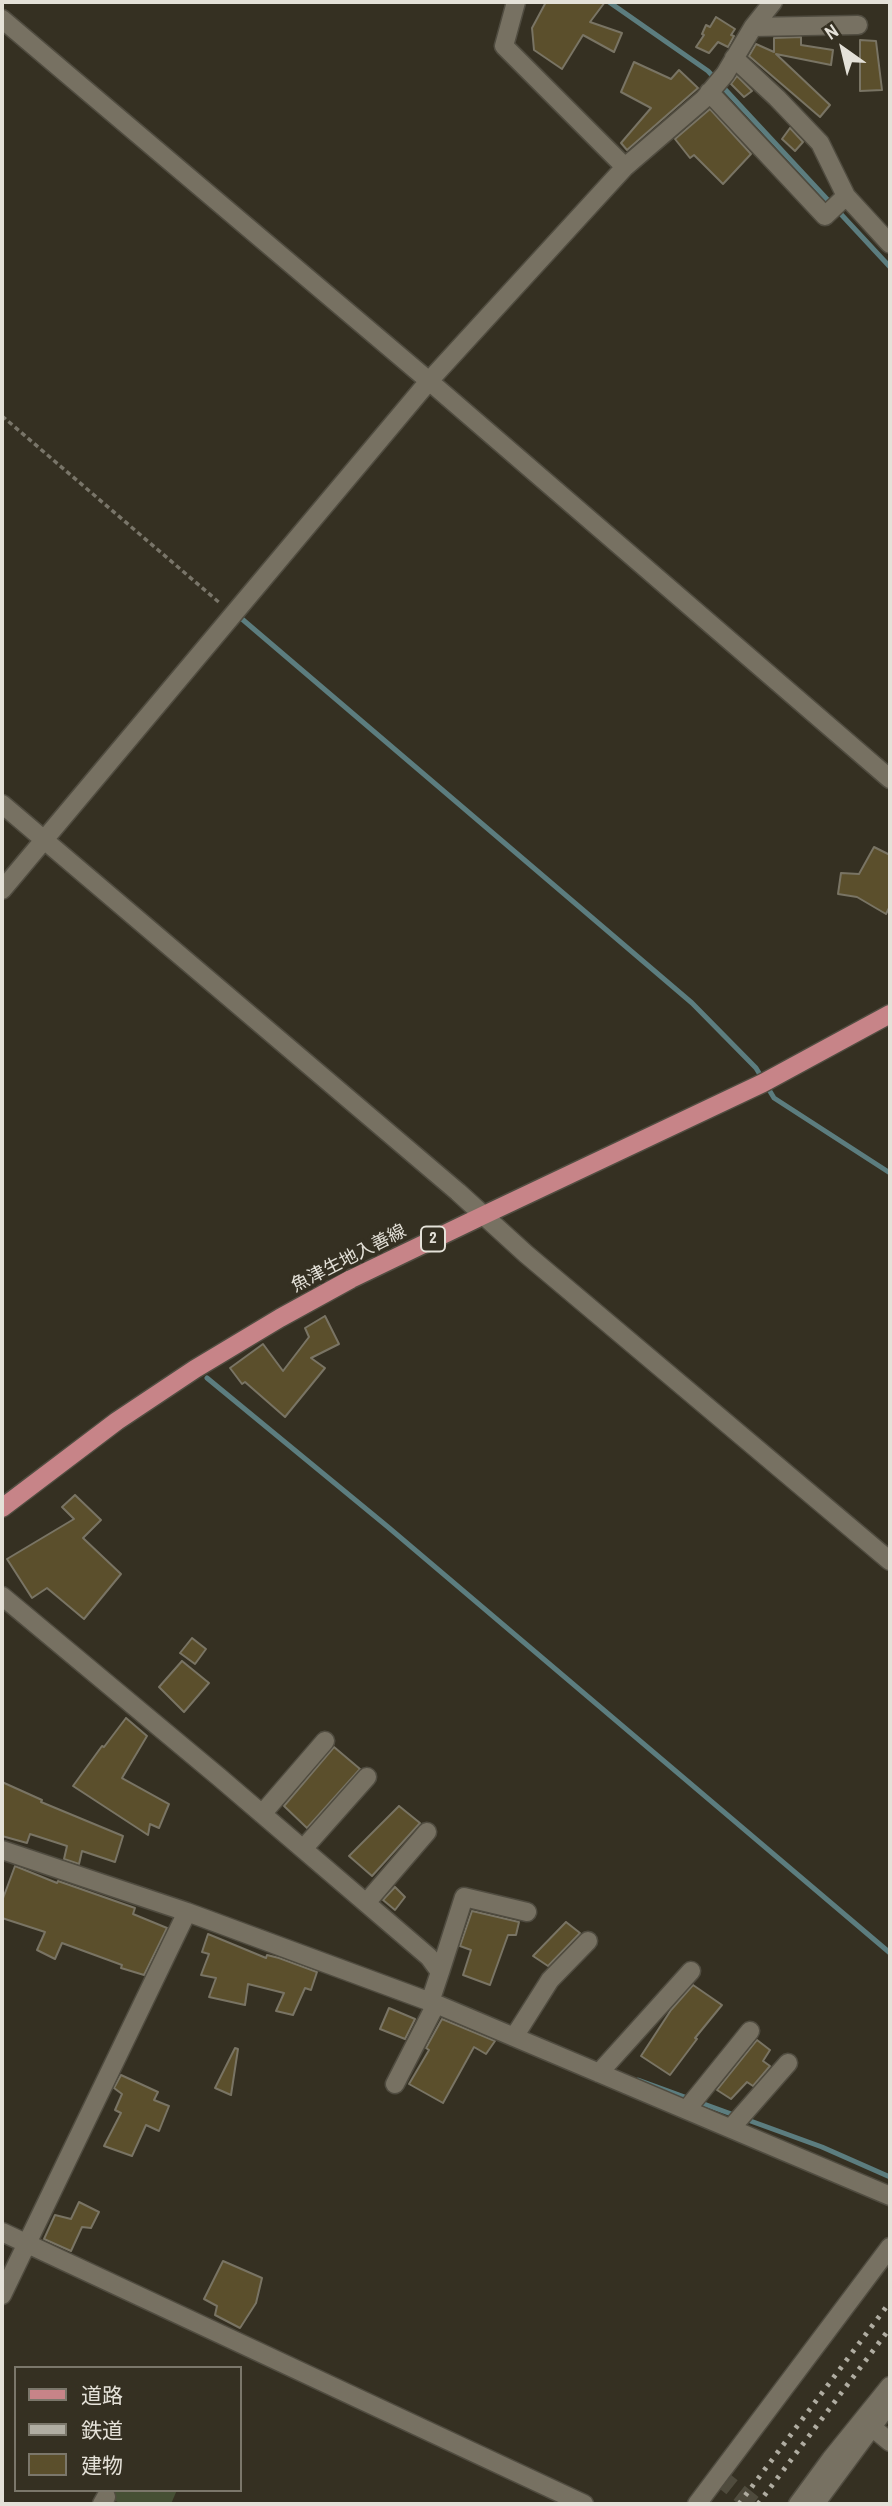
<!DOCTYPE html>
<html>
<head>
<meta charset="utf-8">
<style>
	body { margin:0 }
	#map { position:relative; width:892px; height:2506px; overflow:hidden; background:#353022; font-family:"Archivo Narrow","Noto Sans JP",sans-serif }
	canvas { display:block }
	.frame { position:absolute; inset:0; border:4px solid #e4e1d8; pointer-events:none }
	.legend { position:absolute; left:14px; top:2366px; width:228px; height:126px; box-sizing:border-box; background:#353022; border:2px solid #7b776b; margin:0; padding:9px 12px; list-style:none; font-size:21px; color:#e4e1d8 }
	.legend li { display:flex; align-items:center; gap:14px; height:35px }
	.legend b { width:35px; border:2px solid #7b776b }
	.north { position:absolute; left:808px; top:14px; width:70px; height:70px; -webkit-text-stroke:5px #353022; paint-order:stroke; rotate:326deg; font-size:19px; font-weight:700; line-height:28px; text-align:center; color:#e4e1d8 }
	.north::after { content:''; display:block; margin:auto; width:24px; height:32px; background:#e4e1d8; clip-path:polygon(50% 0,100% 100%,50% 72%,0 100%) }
</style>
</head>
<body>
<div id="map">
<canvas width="892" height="2506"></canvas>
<div class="frame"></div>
<ul class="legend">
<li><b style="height:9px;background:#c78488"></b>道路</li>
<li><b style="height:9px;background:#b0ada2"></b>鉄道</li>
<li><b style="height:19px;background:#5b4f2c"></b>建物</li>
</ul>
<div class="north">N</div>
</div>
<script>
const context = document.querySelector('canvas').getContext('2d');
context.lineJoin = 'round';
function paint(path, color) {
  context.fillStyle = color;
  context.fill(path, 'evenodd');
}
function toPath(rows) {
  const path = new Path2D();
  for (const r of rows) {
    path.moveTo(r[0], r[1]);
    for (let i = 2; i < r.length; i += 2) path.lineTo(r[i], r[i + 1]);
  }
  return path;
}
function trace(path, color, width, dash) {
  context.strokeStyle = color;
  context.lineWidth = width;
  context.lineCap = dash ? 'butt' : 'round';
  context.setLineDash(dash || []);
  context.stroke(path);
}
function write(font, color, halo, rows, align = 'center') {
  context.font = font + ' "Archivo Narrow","Noto Sans JP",sans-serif';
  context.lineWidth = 7;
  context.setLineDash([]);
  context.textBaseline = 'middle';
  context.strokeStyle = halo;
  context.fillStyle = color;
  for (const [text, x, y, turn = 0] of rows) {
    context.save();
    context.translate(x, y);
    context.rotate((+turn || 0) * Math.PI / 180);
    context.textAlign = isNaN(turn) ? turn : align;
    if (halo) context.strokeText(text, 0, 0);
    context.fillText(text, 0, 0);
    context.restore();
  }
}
paint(toPath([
	[104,2490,177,2490,171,2504,122,2504,102,2495]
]), '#465035');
trace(toPath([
	[609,2,708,71,890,267],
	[242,619,692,1003,756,1068,774,1098,890,1173],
	[207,1378,388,1527,890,1953],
	[638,2080,822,2147,890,2177]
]), '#5c7d7f', 5);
const building = toPath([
	[546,2,605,2,590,22,622,33,614,52,583,35,562,69,534,50,532,28,546,2],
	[716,17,735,29,731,35,734,36,728,47,718,42,709,53,696,47,704,35,702,34,706,25,710,27,716,17],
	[801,37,801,45,833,50,831,65,776,54,830,105,820,117,749,56,756,44,774,52,774,38,801,37],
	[860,40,876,41,882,90,860,91,860,40],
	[634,62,671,79,679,70,698,88,627,150,621,143,651,108,621,92,634,62],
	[737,76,752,91,744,97,731,84,737,76],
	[710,109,751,154,723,184,694,155,690,158,675,139,710,109],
	[790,128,803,142,795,151,782,139,790,128],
	[874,847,890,855,890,906,886,914,857,897,838,894,841,873,859,874,874,847],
	[325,1316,339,1344,311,1358,325,1368,285,1417,245,1382,242,1384,230,1368,263,1344,283,1371,309,1337,305,1328,325,1316],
	[75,1495,101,1520,83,1538,121,1574,84,1619,47,1588,32,1598,7,1559,74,1519,62,1507,75,1495],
	[192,1638,206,1649,195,1664,180,1653,192,1638],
	[182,1661,209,1683,184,1712,159,1687,182,1661],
	[126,1718,147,1736,122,1778,169,1804,159,1828,150,1824,148,1835,73,1786,102,1746,104,1747,126,1718],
	[334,1747,360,1769,307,1828,284,1806,334,1747],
	[2,1782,42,1800,41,1802,123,1836,115,1862,82,1851,79,1864,64,1859,67,1846,30,1834,27,1843,2,1836,2,1782],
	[399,1806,420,1823,372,1876,349,1856,399,1806],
	[15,1866,57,1883,58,1881,135,1908,133,1914,167,1928,144,1975,121,1968,122,1965,62,1943,55,1959,37,1950,45,1932,2,1918,2,1901,15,1866],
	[395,1887,405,1897,395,1910,383,1900,395,1887],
	[472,1911,519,1922,516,1935,508,1935,490,1985,463,1975,471,1950,460,1946,472,1911],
	[566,1922,580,1933,548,1966,533,1956,566,1922],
	[208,1934,266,1958,267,1955,279,1958,317,1972,311,1990,305,1988,293,2015,276,2011,284,1993,248,1984,245,2005,209,1997,216,1978,201,1975,209,1954,202,1952,208,1934],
	[693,1985,722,2005,695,2038,697,2039,670,2075,641,2056,671,2010,693,1985],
	[389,2008,415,2019,405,2039,380,2029,389,2008],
	[442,2019,495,2041,486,2054,474,2047,443,2103,409,2084,429,2050,426,2048,442,2019],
	[757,2040,770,2050,763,2061,770,2066,753,2086,747,2082,731,2099,717,2090,757,2040],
	[235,2048,238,2049,231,2095,215,2088,235,2048],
	[121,2075,158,2092,154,2100,169,2106,159,2131,146,2125,132,2156,104,2146,121,2113,115,2110,122,2094,114,2088,121,2075],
	[79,2202,99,2212,91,2228,82,2227,71,2251,44,2239,55,2215,71,2219,79,2202],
	[223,2261,262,2278,256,2303,240,2328,215,2315,217,2306,204,2299,223,2261]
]);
paint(building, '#5b4f2c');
trace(building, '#797464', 2);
trace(toPath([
	[718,2476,753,2504]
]), '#4f4b3d', 18, [18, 9]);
const minor = toPath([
	[516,2,504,46,625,167],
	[2,19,429,381,890,779],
	[753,27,858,25],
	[709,92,825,216,846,196,820,143,777,98,734,58],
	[846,196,890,244],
	[2,804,458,1192,526,1254,890,1561],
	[2,890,429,381,625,167,704,99,725,74,753,27,773,2],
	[2,1596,219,1777,429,1957,440,1972,430,2002],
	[262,1814,325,1741],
	[303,1849,367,1777],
	[2,1850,187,1912,436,2004,890,2196],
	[366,1903,427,1832],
	[440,1972,464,1897,527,1912],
	[514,2037,550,1980,588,1941],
	[599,2073,691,1971],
	[395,2084,436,2004],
	[687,2109,750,2031],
	[731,2128,788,2063],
	[2,2232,584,2504],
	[2,2295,187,1912],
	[873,2428,890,2442],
	[102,2504,106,2497],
	[697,2504,890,2247],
	[798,2504,831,2459,890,2386],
	[815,2504,886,2408]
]);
const major = toPath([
	[2,1508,117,1421,195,1369,280,1318,351,1279,482,1216,763,1083,890,1014]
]);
trace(minor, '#504c40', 21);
trace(major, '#504c40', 21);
trace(toPath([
	[2,416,221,604]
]), '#797569', 3.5, [5, 3.5]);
trace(minor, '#777162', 18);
trace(major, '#c78488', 18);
trace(toPath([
	[739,2504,890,2302],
	[758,2504,890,2328]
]), '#b0ada2', 5, [3.5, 7]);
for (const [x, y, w] of [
	[433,1239,24]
]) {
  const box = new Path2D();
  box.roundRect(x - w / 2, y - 12.5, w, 25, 5);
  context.fillStyle = '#353022';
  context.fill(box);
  trace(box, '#e4e1d8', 2);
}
write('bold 16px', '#e4e1d8', null, [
	["2",433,1239]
]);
write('18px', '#e4e1d8', '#353022', [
	["魚津生地入善線",349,1259,-27]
]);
</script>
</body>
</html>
